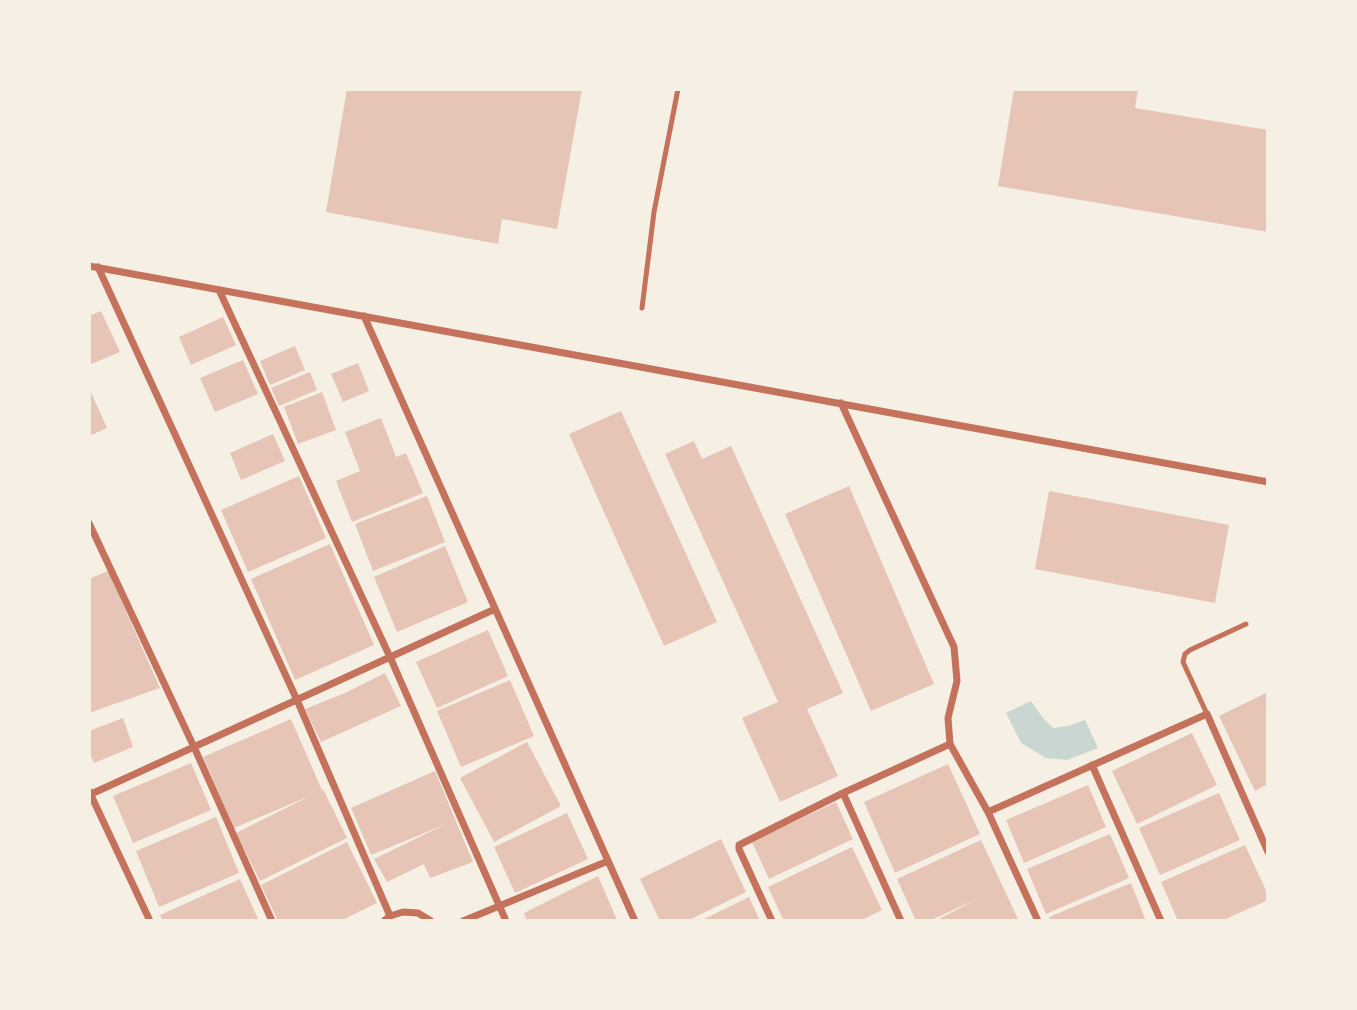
<!DOCTYPE html>
<html>
<head>
<meta charset="utf-8">
<style>
	body { margin:0 }
	#map { position:relative; width:1357px; height:1010px; overflow:hidden; background:#f6efe4; font-family:"Nunito Sans",sans-serif }
	canvas { display:block }
	.frame { position:absolute; inset:0; border:91px solid #f6efe4; pointer-events:none }
</style>
</head>
<body>
<div id="map">
<canvas width="1357" height="1010"></canvas>
<div class="frame"></div>
</div>
<script>
const context = document.querySelector('canvas').getContext('2d');
context.lineJoin = 'round';
function paint(path, color) {
  context.fillStyle = color;
  context.fill(path, 'evenodd');
}
function toPath(rows) {
  const path = new Path2D();
  for (const r of rows) {
    path.moveTo(r[0], r[1]);
    for (let i = 2; i < r.length; i += 2) path.lineTo(r[i], r[i + 1]);
  }
  return path;
}
function trace(path, color, width, dash) {
  context.strokeStyle = color;
  context.lineWidth = width;
  context.lineCap = dash ? 'butt' : 'round';
  context.setLineDash(dash || []);
  context.stroke(path);
}
paint(toPath([
	[1031,701,1043,718,1053,728,1068,726,1085,720,1098,748,1067,760,1046,758,1021,743,1006,713]
]), '#c9d6d2');
paint(toPath([
	[347,89,582,89,557,229,502,219,498,244,326,212],
	[1014,89,1138,89,1135,108,1268,130,1268,232,998,186],
	[101,311,120,352,89,365,89,316],
	[223,317,236,345,191,365,179,337],
	[295,346,305,370,270,385,260,361],
	[243,360,258,394,215,412,200,378],
	[358,363,369,391,343,402,331,374],
	[310,372,317,390,279,406,271,388],
	[89,388,107,428,89,436],
	[322,392,336,430,298,444,284,407],
	[621,411,717,622,664,646,569,434],
	[381,418,396,457,406,453,423,493,352,522,336,481,360,471,345,432],
	[273,434,285,461,241,480,230,453],
	[694,441,702,459,731,446,843,693,807,709,838,776,780,802,742,718,778,702,665,454],
	[299,476,326,538,248,572,221,510],
	[849,486,934,684,871,711,785,514],
	[1049,491,1229,525,1215,603,1035,569],
	[427,496,445,542,373,571,355,524],
	[330,544,374,645,295,680,251,579],
	[445,546,468,602,397,632,374,577],
	[108,571,160,688,89,713,89,579],
	[488,630,508,676,437,708,416,662],
	[385,673,401,706,321,742,305,709,345,693],
	[510,680,534,736,461,767,437,711],
	[1268,692,1268,784,1255,791,1219,716],
	[123,718,133,747,94,763,89,752,89,731],
	[291,719,322,790,324,791,347,838,260,881,236,833,312,795,234,828,203,757],
	[1192,733,1217,785,1137,824,1112,771],
	[527,742,561,806,494,842,460,778],
	[191,763,211,810,133,843,113,796],
	[948,764,980,834,895,873,864,802],
	[435,771,473,862,430,878,424,864,387,882,374,859,446,824,371,855,351,808],
	[1088,785,1106,827,1024,863,1006,820],
	[1219,793,1240,840,1160,875,1139,828],
	[836,802,853,839,769,879,752,842],
	[567,813,588,859,515,893,494,847],
	[216,817,239,873,159,907,136,851],
	[1110,834,1129,878,1046,914,1027,869],
	[721,839,746,892,687,921,660,921,640,879],
	[981,840,1019,921,935,921,979,898,929,921,916,921,897,879],
	[347,842,377,903,340,921,278,921,261,885],
	[1245,845,1268,895,1268,900,1221,921,1178,921,1161,882],
	[852,847,882,910,860,921,784,921,768,887],
	[598,876,617,920,527,921,524,913],
	[240,879,259,921,163,921,160,915],
	[1131,883,1146,921,1051,921,1049,917],
	[749,897,760,921,700,921]
]), '#e6c5b7');
trace(toPath([
	[642,308,654,212,678,89],
	[1207,714,1183,662,1185,654,1190,650,1246,624]
]), '#c5725c', 5);
trace(toPath([
	[89,266,1268,482],
	[98,267,297,700,390,916],
	[219,290,390,657,506,921],
	[364,316,635,921],
	[841,403,954,647,957,681,948,718,950,744,988,812,1038,921],
	[89,523,194,747,272,921],
	[1092,765,1161,921],
	[89,791,150,921],
	[843,793,901,921],
	[89,795,495,609],
	[988,812,1207,714,1268,852],
	[384,921,390,916,403,912,418,913,431,921],
	[463,921,608,861],
	[772,921,739,849,739,845,843,793,950,744]
]), '#c5725c', 7);
</script>
</body>
</html>
